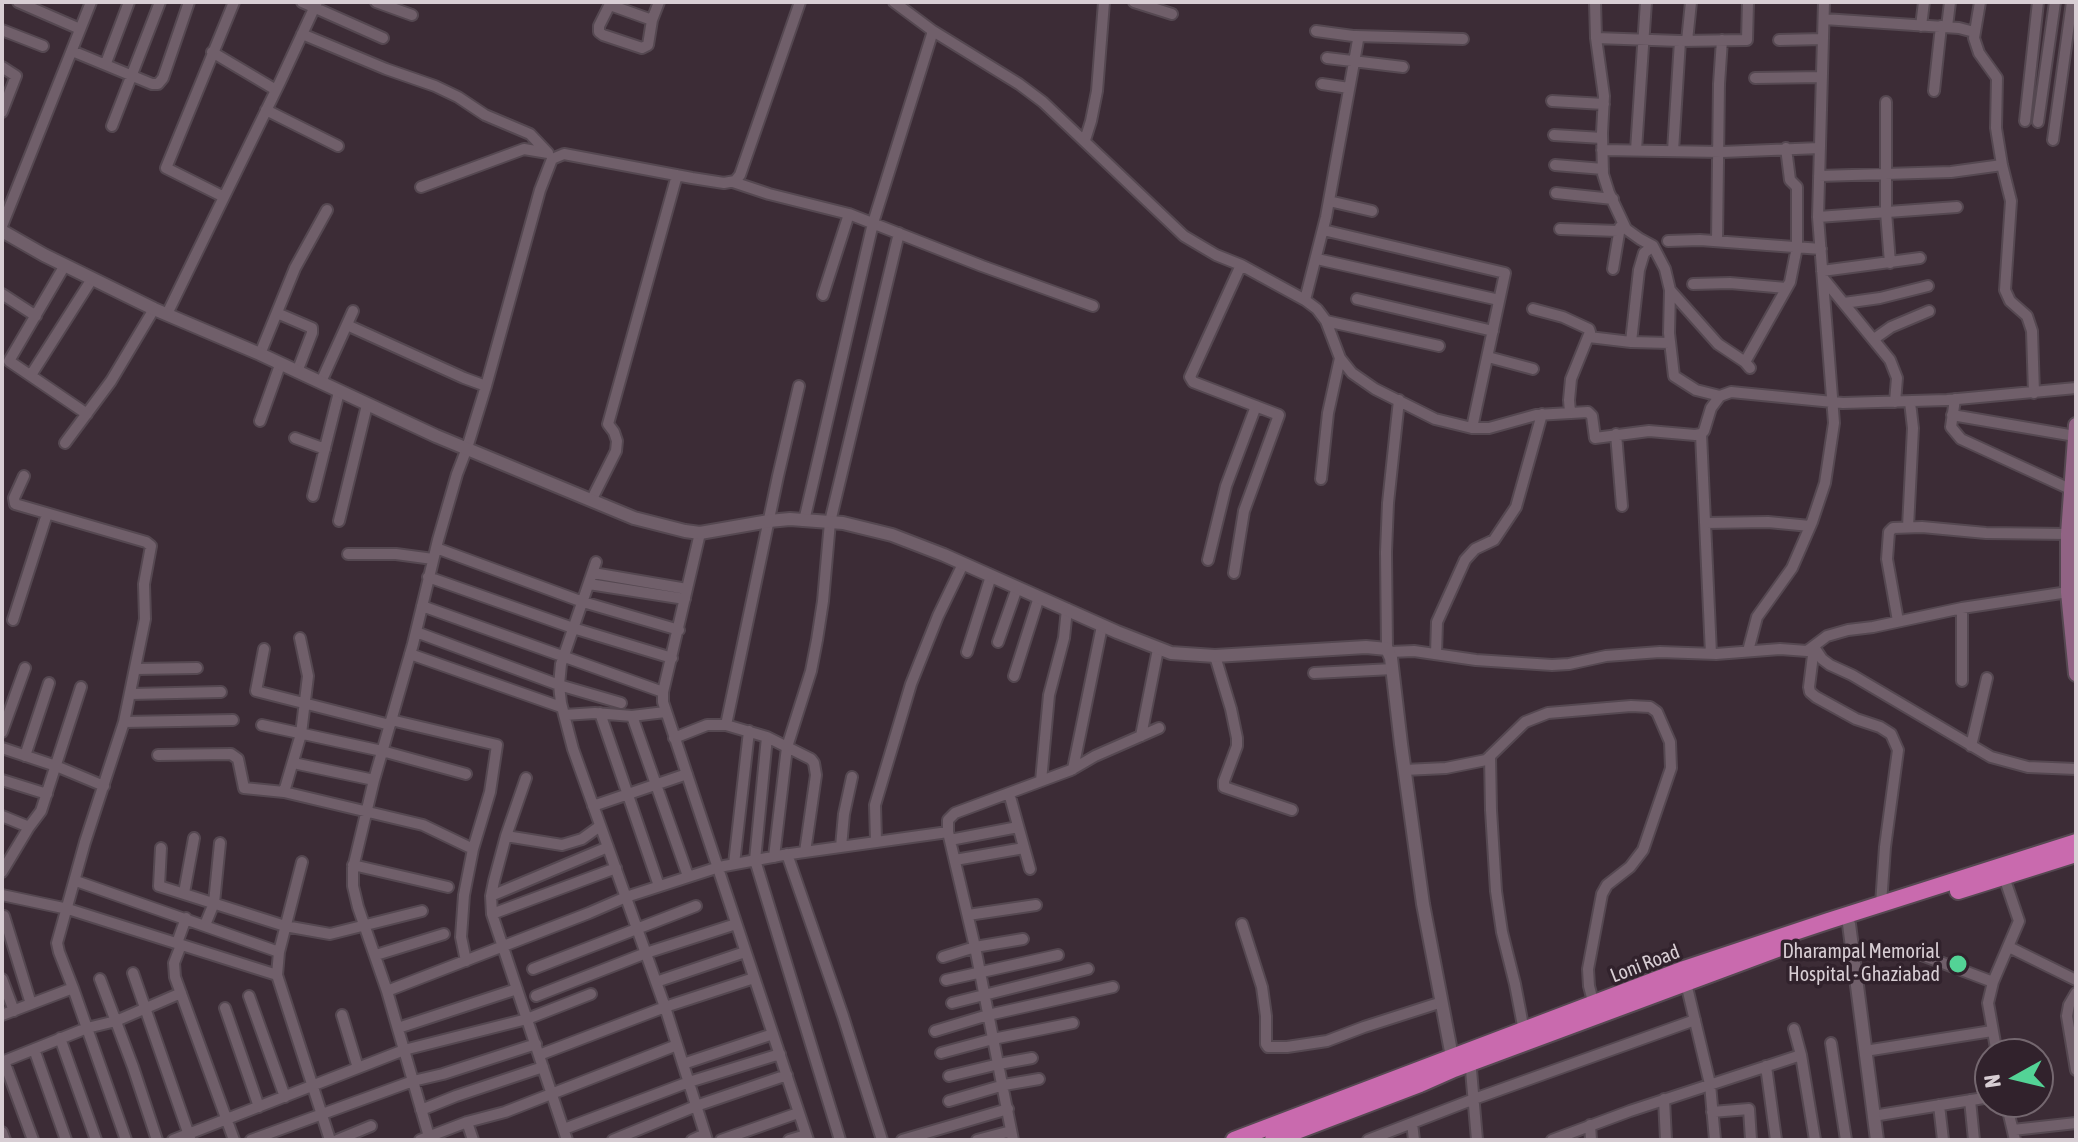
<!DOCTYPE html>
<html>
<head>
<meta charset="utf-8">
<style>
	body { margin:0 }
	#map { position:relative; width:2078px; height:1142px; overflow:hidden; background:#3c2c36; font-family:"Asap Condensed",sans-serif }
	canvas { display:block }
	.frame { position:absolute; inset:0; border:4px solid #d8ced4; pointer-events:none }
	.north { position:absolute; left:1974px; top:1038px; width:80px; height:80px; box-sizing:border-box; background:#31222c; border:2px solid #74676f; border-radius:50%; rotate:262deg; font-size:22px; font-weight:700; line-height:32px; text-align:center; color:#d8ced4 }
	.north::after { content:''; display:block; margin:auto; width:28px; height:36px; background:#53d396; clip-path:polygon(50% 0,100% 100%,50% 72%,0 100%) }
</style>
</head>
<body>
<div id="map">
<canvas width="2078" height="1142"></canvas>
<div class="frame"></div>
<div class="north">N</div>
</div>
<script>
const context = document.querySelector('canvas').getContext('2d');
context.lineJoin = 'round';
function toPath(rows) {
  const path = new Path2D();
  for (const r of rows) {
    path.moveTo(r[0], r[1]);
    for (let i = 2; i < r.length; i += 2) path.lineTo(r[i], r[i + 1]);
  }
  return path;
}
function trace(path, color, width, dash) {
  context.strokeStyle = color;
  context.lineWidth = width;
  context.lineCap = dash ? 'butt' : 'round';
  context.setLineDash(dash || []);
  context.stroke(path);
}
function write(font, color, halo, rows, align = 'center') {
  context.font = font + ' "Asap Condensed",sans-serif';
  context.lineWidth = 7;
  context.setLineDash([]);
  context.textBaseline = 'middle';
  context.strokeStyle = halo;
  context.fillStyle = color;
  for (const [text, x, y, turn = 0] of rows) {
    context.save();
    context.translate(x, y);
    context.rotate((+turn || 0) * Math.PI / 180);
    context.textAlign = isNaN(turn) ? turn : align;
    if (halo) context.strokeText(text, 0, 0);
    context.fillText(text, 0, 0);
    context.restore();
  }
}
const minor = toPath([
	[18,2,80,29],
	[302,2,383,38],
	[376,2,412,15],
	[611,2,599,26,599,32,603,35,642,48,648,45,652,20,659,2],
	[894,2,933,31,1019,84,1043,102,1184,236,1216,255,1241,265,1305,300,1317,309,1326,321,1340,358,1352,373,1375,389,1435,419,1472,428,1489,428,1536,415,1588,412,1592,416,1595,438,1649,431,1695,435,1701,434,1704,431,1711,408,1720,396,1731,392,1843,403,1947,400,2076,388],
	[1134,2,1172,14],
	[1595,2,1596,38,1604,96,1602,133,1603,174,1609,193,1626,229,1640,239,1653,246,1644,253,1639,270,1631,342],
	[1980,2,1974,38,1979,53,1997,78,1996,128,2002,165,2011,201,2005,290,2010,301,2027,316,2032,331,2034,393],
	[610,5,652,20],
	[1824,19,1959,28,1974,32],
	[1921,26,1924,2],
	[1947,27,1950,2],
	[2,30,43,46],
	[302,34,386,69,435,86,458,97,485,115,530,134,548,153],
	[1356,36,1463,39],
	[1596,38,1680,41,1747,40,1748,2],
	[1779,40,1823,39],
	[1687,41,1691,2],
	[72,51,152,84,158,84,163,78,189,2],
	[212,52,276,90],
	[1327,58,1403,67],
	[106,63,129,2],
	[2,67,16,76,2,112],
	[1755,78,1822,77],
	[1322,84,1349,88],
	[1934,91,1941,26],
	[1552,101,1604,104],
	[1886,102,1886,212,1890,263],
	[266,110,338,146],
	[2025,121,2038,2],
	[2038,122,2055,2],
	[112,126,160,2],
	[1554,135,1602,138],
	[1085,140,1091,121,1097,91,1104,2],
	[2053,140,2072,2],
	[1602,150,1722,152,1820,148],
	[1636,150,1646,2],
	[1673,151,1680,41],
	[1555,165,1603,169],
	[1819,176,1951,172,2002,165],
	[733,182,769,194,849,214,982,266,1093,306],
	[421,187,524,149,548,153],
	[1556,193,1613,199],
	[224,197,166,168,234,2],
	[1329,201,1372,211],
	[1818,217,1957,207],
	[2,226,91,2],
	[1560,229,1618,231],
	[1323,230,1505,273,1472,428],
	[1668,241,1700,240,1821,249],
	[1717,241,1719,84,1722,40],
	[1653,246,1665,269,1670,290,1718,344,1745,362,1750,368],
	[1317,259,1499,300],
	[65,265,9,361,87,414],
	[1613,269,1620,227],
	[1822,271,1920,258],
	[1823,278,1890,360,1897,378,1895,402],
	[1693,284,1730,283,1786,288],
	[1670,290,1669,333,1674,376,1696,390,1720,396],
	[2,294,36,316],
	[823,295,849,214],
	[1357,299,1493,331],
	[1305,300,1326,217,1358,40,1356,36,1353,36,1316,31],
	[1844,303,1880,298,1928,286],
	[1533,309,1563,317,1589,329,1590,332,1571,379,1569,400,1570,412],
	[277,313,312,328,312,333,297,372],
	[167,314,280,82,317,2],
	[1326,321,1439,346],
	[347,325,464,378,486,386],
	[1589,337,1631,342,1670,343],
	[1874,339,1891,327,1929,311],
	[260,354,295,268,327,210],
	[1488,357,1533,369],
	[1745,362,1790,282,1797,247,1797,187,1790,180,1786,148],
	[31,375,92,279],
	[321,382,353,311],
	[1955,399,1951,427,1961,439,2070,489],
	[1952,415,2075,436],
	[260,421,280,365],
	[1616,434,1622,506],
	[1701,434,1711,654],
	[295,438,325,449],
	[65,443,111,381,154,309],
	[24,476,14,498,15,504,146,542,151,546,144,584,145,619,124,722,85,842,57,943,59,952,73,988,126,1140],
	[1321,479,1328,413,1340,358],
	[313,496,339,392],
	[592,499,616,451,617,441,614,432,608,424,677,175],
	[339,521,367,405],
	[804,521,873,223,933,31],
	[1706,523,1768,522,1810,526],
	[1908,527,1913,428,1910,402],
	[700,533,663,692,663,702,808,1140],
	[436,548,583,602,679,630],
	[348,554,396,554,433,559],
	[1208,560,1226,486,1256,406],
	[596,562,561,664,559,685,561,703,573,749,665,1007,707,1140],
	[593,573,687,589],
	[1234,573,1244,511,1279,415,1193,382,1190,377,1241,265],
	[428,577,573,628,672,658],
	[589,584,685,599],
	[422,606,663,692],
	[13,620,47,514],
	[1898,621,1887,559,1889,532,1893,528,1922,527,1986,533,2068,534],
	[416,632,559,685,621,703],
	[998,642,1017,588],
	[264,649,256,691,390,725],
	[1387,649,1386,552,1388,503,1399,400],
	[1748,651,1757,617,1792,568,1812,522,1825,483,1834,423,1818,217,1824,2],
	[967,652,991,576],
	[1390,652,1414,651,1476,660,1552,665,1569,664,1606,656,1660,652,1716,654,1780,649,1807,651,1827,636,1848,630,1873,627,1962,608,2068,592],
	[410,654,561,707],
	[1436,654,1437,622,1465,560,1475,549,1494,540,1516,507,1542,414],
	[1215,656,1231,709,1237,738,1237,746,1224,781,1224,787,1292,810],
	[136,669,197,668],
	[1314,673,1393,669],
	[1014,676,1039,597],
	[1962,681,1962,608],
	[131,694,221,692],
	[600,713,659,886],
	[564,715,595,713,632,716,665,712],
	[632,716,688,876],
	[391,720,497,745,490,792,473,849,464,895,461,937,466,961],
	[124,722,233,720],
	[262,725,382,751,466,774],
	[726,725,778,476,799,386],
	[2,732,25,668],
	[1141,736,1158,649],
	[767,737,755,860,840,1140],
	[674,738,707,725,726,725,767,737,811,759,814,763,816,775,805,852],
	[1971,746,1987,678],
	[2,748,56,766,104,786],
	[158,755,231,754,238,759,244,788,284,792,423,825,473,849],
	[25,756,49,683],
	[1490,756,1491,810,1496,891,1502,932,1515,984,1524,1031],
	[298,764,374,780],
	[1073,769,1102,626],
	[1404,770,1446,768,1486,760,1525,722,1548,713,1631,706,1650,707,1657,712,1670,742,1671,768,1643,850,1630,867,1607,885,1602,894,1588,969,1589,986,1594,1005],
	[526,778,506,836,494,881,491,896,492,914,567,1140],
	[2,780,47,794],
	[1041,781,1049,695,1064,638,1067,609],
	[284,792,301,734,308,676,300,638],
	[1009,793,1030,869],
	[593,806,687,774],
	[2,816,29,827],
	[506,836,562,845,582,839,600,826],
	[950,840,1018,827],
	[876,841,875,805,911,684,938,616,963,564],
	[841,847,844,814,852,777],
	[161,848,159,886,285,926,330,934,422,911],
	[787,854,843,1016,882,1140],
	[774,857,787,747,811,671,817,640,823,601,830,522,899,233],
	[955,860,1024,848],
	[302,862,279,952,277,975,330,1140],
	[734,864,749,731],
	[353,865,448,887],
	[2,872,29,827,41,811,81,687],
	[76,881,279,952],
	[184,893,194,838],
	[2,895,68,909,277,975],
	[491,896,608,847],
	[1881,904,1885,847,1898,750,1891,734,1880,727,1856,719,1816,697,1810,692,1809,687,1814,647,1822,659,1830,665,1852,675,1991,757,2028,767,2076,769],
	[492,914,616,868],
	[968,915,1036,905],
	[4,916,31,1004],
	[1242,924,1262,987,1266,1016,1266,1044,1268,1047,1287,1047,1327,1041,1364,1027,1442,1002],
	[205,925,214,903,220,843],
	[177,943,186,918],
	[181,945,174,963,175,977,234,1140],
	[2009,947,2076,980],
	[1911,951,1993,982],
	[376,955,444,934],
	[943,957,975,947,1023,939],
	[533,969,696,906],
	[133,973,190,1138],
	[2,979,14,1011],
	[100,979,133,1067,157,1140],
	[946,980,1058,955],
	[656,982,745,952],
	[1686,983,1710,1084,1715,1140],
	[387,991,589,913,626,897,719,867,783,855,948,832],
	[2076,993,2069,1005,2067,1016,2076,1070],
	[249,996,285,1097],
	[536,996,646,953,736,924],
	[952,1003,1088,969],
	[225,1008,259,1107],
	[2,1015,73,988],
	[342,1015,358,1068],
	[398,1028,517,989],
	[1794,1029,1801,1055,1815,1140],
	[935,1031,988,1015,1113,987],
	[60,1038,96,1140],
	[1831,1043,1846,1140],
	[34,1049,66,1140],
	[1865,1051,1992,1031],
	[941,1053,993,1039,1073,1023],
	[1997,1054,1988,1003,1993,982,2019,921,2004,877],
	[539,1055,665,1007,754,978],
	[1470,1058,1477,1140],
	[4,1061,33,1140],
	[2,1062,87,1028,116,1021,181,993],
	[683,1064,773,1034],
	[1766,1066,1776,1140],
	[949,1076,999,1064,1032,1058],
	[1664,1099,1666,1140],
	[1970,1100,1974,1140],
	[949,1101,1004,1085,1039,1079],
	[2006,1102,2015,1140],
	[1939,1105,1943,1140],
	[421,1110,456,1096,543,1067],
	[1712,1112,1749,1109,1751,1140],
	[1873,1116,1990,1097],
	[467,1122,473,1140],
	[1412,1123,1414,1140],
	[1590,1125,1591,1140],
	[564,1129,689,1082,780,1054],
	[2013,1130,2076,1123],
	[2,1132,5,1140],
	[173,1140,404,1050,527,1019,591,994],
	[251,1140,413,1081,443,1074,536,1044],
	[337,1140,371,1126],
	[420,1140,467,1122,505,1112,677,1045],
	[430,1140,387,991,358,907,353,886,353,868,374,780,413,644,438,540,457,474,467,448,486,386,540,190,552,159,564,154,692,178,724,183,735,181,740,175,800,2],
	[613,1140,696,1106,787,1075],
	[692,1140,705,1134],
	[721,1140,798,1113],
	[789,1140,806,1135],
	[902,1140,1008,1109],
	[977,1140,1011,1131],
	[1013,1140,975,947,948,832,948,820,955,813,1071,770,1095,756,1159,728],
	[1368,1140,1474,1099,1695,1020],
	[1552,1140,1630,1111,1801,1055]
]);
const tertiary = toPath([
	[2,231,44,255,154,309,260,354,436,436,634,518,685,531,700,533,769,521,790,519,843,523,892,535,944,555,1117,632,1171,653,1215,656,1366,647,1387,649,1391,658,1401,744,1423,904,1453,1062],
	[1849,924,1877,1140]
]);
const secondary = toPath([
	[2076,425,2068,534,2068,592,2076,674]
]);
const trunk = toPath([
	[1958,891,2076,854],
	[1234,1140,1684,969,1828,921,2076,842],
	[1273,1140,1420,1084,1454,1069,1780,948]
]);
trace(minor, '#554851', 14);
trace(tertiary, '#554851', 16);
trace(secondary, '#554851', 18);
trace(trunk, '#554851', 20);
trace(minor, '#705f6a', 10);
trace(tertiary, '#705f6a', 12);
trace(secondary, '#916384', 14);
trace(trunk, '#c96aae', 16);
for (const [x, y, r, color] of [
	[1958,964,10,"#53d396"]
]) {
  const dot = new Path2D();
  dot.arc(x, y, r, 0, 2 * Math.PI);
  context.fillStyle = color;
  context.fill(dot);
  trace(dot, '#31222c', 3);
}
write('20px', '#d8ced4', '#31222c', [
	["Dharampal Memorial",1940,952],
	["Hospital - Ghaziabad",1940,975]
], 'right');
write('20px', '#d8ced4', '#31222c', [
	["Loni Road",1645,964,-21]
]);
</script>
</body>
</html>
